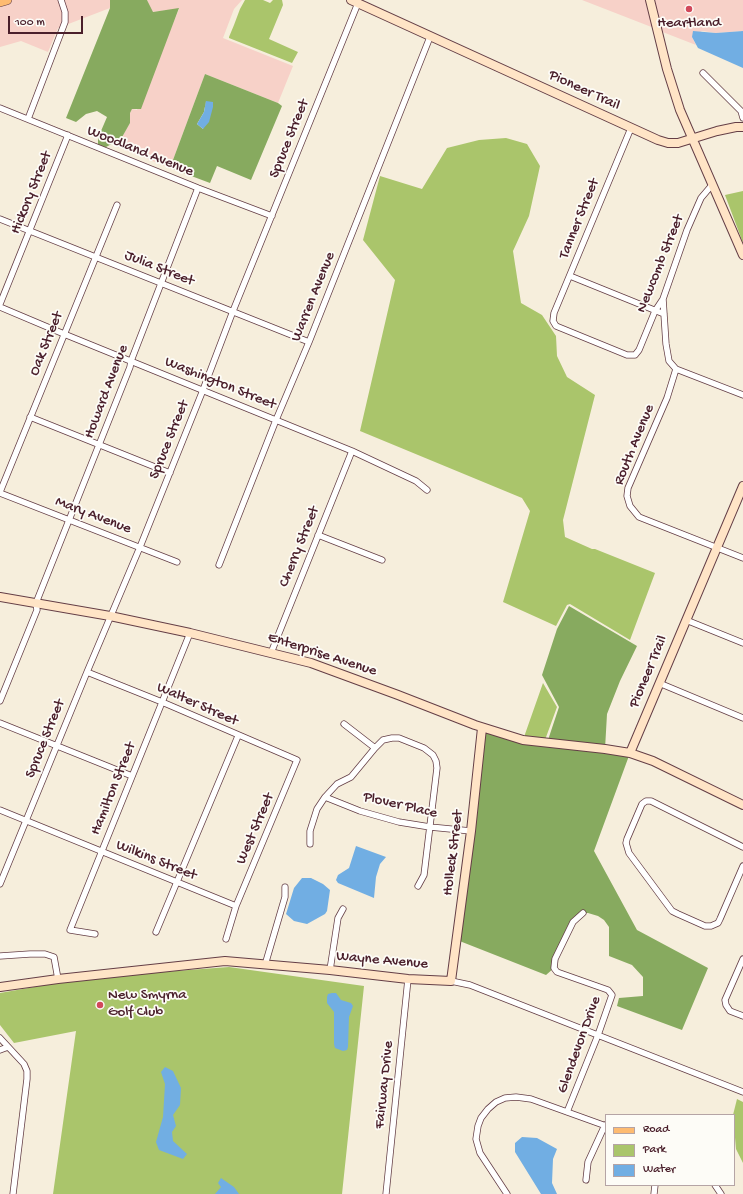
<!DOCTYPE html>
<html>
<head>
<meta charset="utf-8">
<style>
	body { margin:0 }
	#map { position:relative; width:743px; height:1194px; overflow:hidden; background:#f6eedc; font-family:"Gochi Hand",sans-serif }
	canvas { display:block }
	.legend { position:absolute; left:605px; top:1114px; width:130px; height:72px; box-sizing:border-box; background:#fdfcf7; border:1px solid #b5a4a5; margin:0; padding:5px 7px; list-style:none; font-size:12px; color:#4a1f2b }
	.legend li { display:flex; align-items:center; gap:8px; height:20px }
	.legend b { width:20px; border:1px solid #b5a4a5 }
	.scale { position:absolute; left:8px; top:16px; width:75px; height:18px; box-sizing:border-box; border:2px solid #4a1f2b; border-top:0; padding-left:5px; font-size:12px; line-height:14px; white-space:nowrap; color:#4a1f2b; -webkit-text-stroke:3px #fdfcf7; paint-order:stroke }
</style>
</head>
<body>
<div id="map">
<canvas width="743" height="1194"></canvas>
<ul class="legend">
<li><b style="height:5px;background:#febb71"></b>Road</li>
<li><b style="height:11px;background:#aac56b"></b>Park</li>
<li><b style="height:11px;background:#71aee3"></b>Water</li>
</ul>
<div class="scale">100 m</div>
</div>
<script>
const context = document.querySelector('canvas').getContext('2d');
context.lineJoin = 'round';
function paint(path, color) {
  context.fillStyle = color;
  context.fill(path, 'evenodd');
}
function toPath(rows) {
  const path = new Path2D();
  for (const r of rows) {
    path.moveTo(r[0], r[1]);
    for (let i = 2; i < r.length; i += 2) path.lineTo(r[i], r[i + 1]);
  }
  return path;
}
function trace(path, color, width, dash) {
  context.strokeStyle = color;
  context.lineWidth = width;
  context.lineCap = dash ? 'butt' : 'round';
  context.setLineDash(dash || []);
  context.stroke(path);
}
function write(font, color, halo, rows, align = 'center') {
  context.font = font + ' "Gochi Hand",sans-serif';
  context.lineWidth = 3.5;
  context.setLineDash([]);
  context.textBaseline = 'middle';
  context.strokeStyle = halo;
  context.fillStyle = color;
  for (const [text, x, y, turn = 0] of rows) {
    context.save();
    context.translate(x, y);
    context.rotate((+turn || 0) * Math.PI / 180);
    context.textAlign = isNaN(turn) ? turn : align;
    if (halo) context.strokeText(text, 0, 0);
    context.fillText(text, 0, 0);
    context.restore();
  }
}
paint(toPath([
	[0,0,110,0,110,8,58,28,48,52,21,41,0,47],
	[147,0,242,0,234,9,223,38,293,66,278,103,205,74,170,168,115,146,115,142,121,139,130,123,130,113,132,109,137,110,179,9,152,12],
	[582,0,648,0,654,28],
	[653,0,743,0,743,31,716,33,702,31,692,37,696,45,660,31]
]), '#f7d1c8');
paint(toPath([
	[245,0,263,0,270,3,273,0,282,0,283,5,269,39,298,52,292,63,229,38,229,37,234,25,240,9],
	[506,138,527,144,540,166,529,216,513,251,521,303,542,315,556,336,557,356,567,377,595,395,563,520,565,537,592,549,595,549,655,573,630,640,570,604,567,605,556,626,503,602,530,511,522,498,360,431,395,280,363,240,380,176,422,189,447,148,479,140],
	[743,191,743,243,725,195],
	[543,683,557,707,545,740,524,737],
	[229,967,364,986,342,1194,53,1194,76,1031,14,1043,0,1025,0,993,51,984,149,973],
	[737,1099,743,1102,743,1163,736,1149,733,1115]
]), '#aac56b');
paint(toPath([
	[110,0,147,0,153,12,179,8,141,109,132,109,130,113,130,123,121,139,106,147,98,147,98,138,107,117,97,111,86,114,76,122,66,118,110,8],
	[205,74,278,103,282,106,251,180,217,166,210,183,170,168],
	[206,101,203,129,197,124,204,112],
	[569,606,637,646,620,681,607,714,605,749,630,753,594,851,637,930,708,968,682,1030,617,1006,619,998,643,996,643,977,632,965,609,956,609,927,604,920,598,916,588,913,583,913,573,921,554,968,546,975,457,940,482,728,547,743,559,707,542,675,557,629]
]), '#87aa5f');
paint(toPath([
	[693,31,716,33,743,31,743,68,698,48,692,37],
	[206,101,213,102,213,107,209,122,203,129,197,124,204,112],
	[356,846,386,857,380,864,376,877,374,898,338,883,336,880,338,875,349,868],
	[302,878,311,878,323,884,330,890,327,911,325,914,307,924,294,921,286,914,294,888],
	[332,993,336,993,341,1000,351,1003,353,1006,349,1017,348,1047,347,1050,343,1051,335,1048,334,1044,334,1012,327,1003,327,997,328,994],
	[165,1067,173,1071,181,1088,180,1105,173,1115,176,1126,172,1132,173,1141,187,1154,183,1159,159,1150,156,1142,163,1117,165,1084,161,1072],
	[522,1137,537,1138,557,1149,553,1159,552,1183,557,1194,541,1194,515,1152,515,1143],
	[221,1178,234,1187,239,1194,215,1194,221,1187,218,1183]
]), '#71aee3');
const street = toPath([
	[703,73,741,111,743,118],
	[0,108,198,188,272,216],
	[28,119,65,22,65,12,61,0],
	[631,128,554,313,553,321,556,326,627,355,635,355,639,350,655,311,663,299,687,230,701,198,712,185],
	[0,219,309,342],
	[570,276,664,314],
	[663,299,666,344,669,361,676,369,667,398,628,488,627,496,630,506,639,517,743,558],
	[0,304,68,135],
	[0,307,64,334,352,451,416,481,427,490],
	[676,369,743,395],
	[30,417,170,473],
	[0,492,117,205],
	[0,493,177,562],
	[318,535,382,560],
	[219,565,276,420,309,342,430,37],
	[686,620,743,643],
	[271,653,352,451],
	[87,672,162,702,297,760,236,906,226,939],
	[659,683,743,718],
	[0,701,37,610,36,603,130,367,131,361,198,188],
	[0,723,132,776],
	[344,724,375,748],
	[325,797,360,811,399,822,430,827,471,831],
	[0,810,236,906],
	[310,844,310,831,317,809,325,797,337,784,351,777,375,748,383,740,392,738,399,738,424,748,433,755,436,761,437,768,424,875,418,886],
	[743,847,651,801,646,801,642,804,627,839,626,843,629,853,672,911,678,914,705,926,711,926,718,923,720,919,743,866],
	[0,884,87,672,140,547,203,390,233,311,358,3],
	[156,932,238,736],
	[95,934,70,930,190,633],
	[0,956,30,954,45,954,54,957,58,979],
	[743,959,725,1000,726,1005,730,1011,743,1016],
	[265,965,285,897,285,887],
	[330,970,338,918,343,909],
	[451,981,470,985,743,1092],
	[0,1038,24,1064,27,1071,27,1079,13,1194],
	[0,1050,8,1047],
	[567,1112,598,1035,612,995,608,990,557,972,554,968,555,959,573,922,583,913],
	[586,1180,588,1162,605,1125],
	[715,1185,721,1194],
	[386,1194,408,979],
	[507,1194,480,1153,476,1139,478,1126,481,1118,488,1109,496,1102,505,1098,516,1097,531,1099,606,1126],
	[654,1194,655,1185]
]);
const secondary = toPath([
	[351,0,658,140,668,143,678,143,717,131,736,127,743,127],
	[650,0,667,69,680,110,743,255],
	[0,597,110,616,190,633,311,663,398,695,475,725,523,740,605,749,630,753,653,761,743,805],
	[630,753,743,486],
	[0,987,58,979,225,961,330,970,408,979,451,981,471,831,482,728]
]);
const primary = toPath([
	[0,2,7,0]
]);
trace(street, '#643e46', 7);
trace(secondary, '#643e46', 10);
trace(primary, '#643e46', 10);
trace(street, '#fff', 5.5);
trace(secondary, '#ffe4c6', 8);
trace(primary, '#febb71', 9);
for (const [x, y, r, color] of [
	[689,9,4,"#d1495b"],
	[100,1005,4,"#d1495b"]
]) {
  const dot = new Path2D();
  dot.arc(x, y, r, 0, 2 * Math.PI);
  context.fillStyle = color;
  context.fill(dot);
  trace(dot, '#fdfcf7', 1.5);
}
write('15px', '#4a1f2b', '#fdfcf7', [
	["Heartland",689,24],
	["New Smyrna",108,996,"left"],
	["Golf Club",108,1013,"left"]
]);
write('15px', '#4a1f2b', '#fdfcf7', [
	["Pioneer Trail",584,91,25],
	["Spruce Street",290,139,-68],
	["Woodland Avenue",140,152,22],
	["Hickory Street",32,193,-68],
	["Tanner Street",580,219,-68],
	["Newcomb Street",661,264,-68],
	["Julia Street",159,269,22],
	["Warren Avenue",314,297,-68],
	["Oak Street",47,344,-68],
	["Washington Street",220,384,22],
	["Howard Avenue",107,392,-69],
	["Spruce Street",170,440,-68],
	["Routh Avenue",635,445,-68],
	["Mary Avenue",93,516,21],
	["Cherry Street",300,547,-68],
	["Enterprise Avenue",322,655,18],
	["Pioneer Trail",649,672,-67],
	["Walter Street",197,705,24],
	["Spruce Street",46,739,-68],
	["Hamilton Street",114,789,-68],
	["Plover Place",400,806,13],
	["West Street",256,829,-67],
	["Holleck Street",454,853,-83],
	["Wilkins Street",156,861,22],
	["Wayne Avenue",382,961,5],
	["Glendevon Drive",580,1045,-70],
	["Fairway Drive",385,1085,-84]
]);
</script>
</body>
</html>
